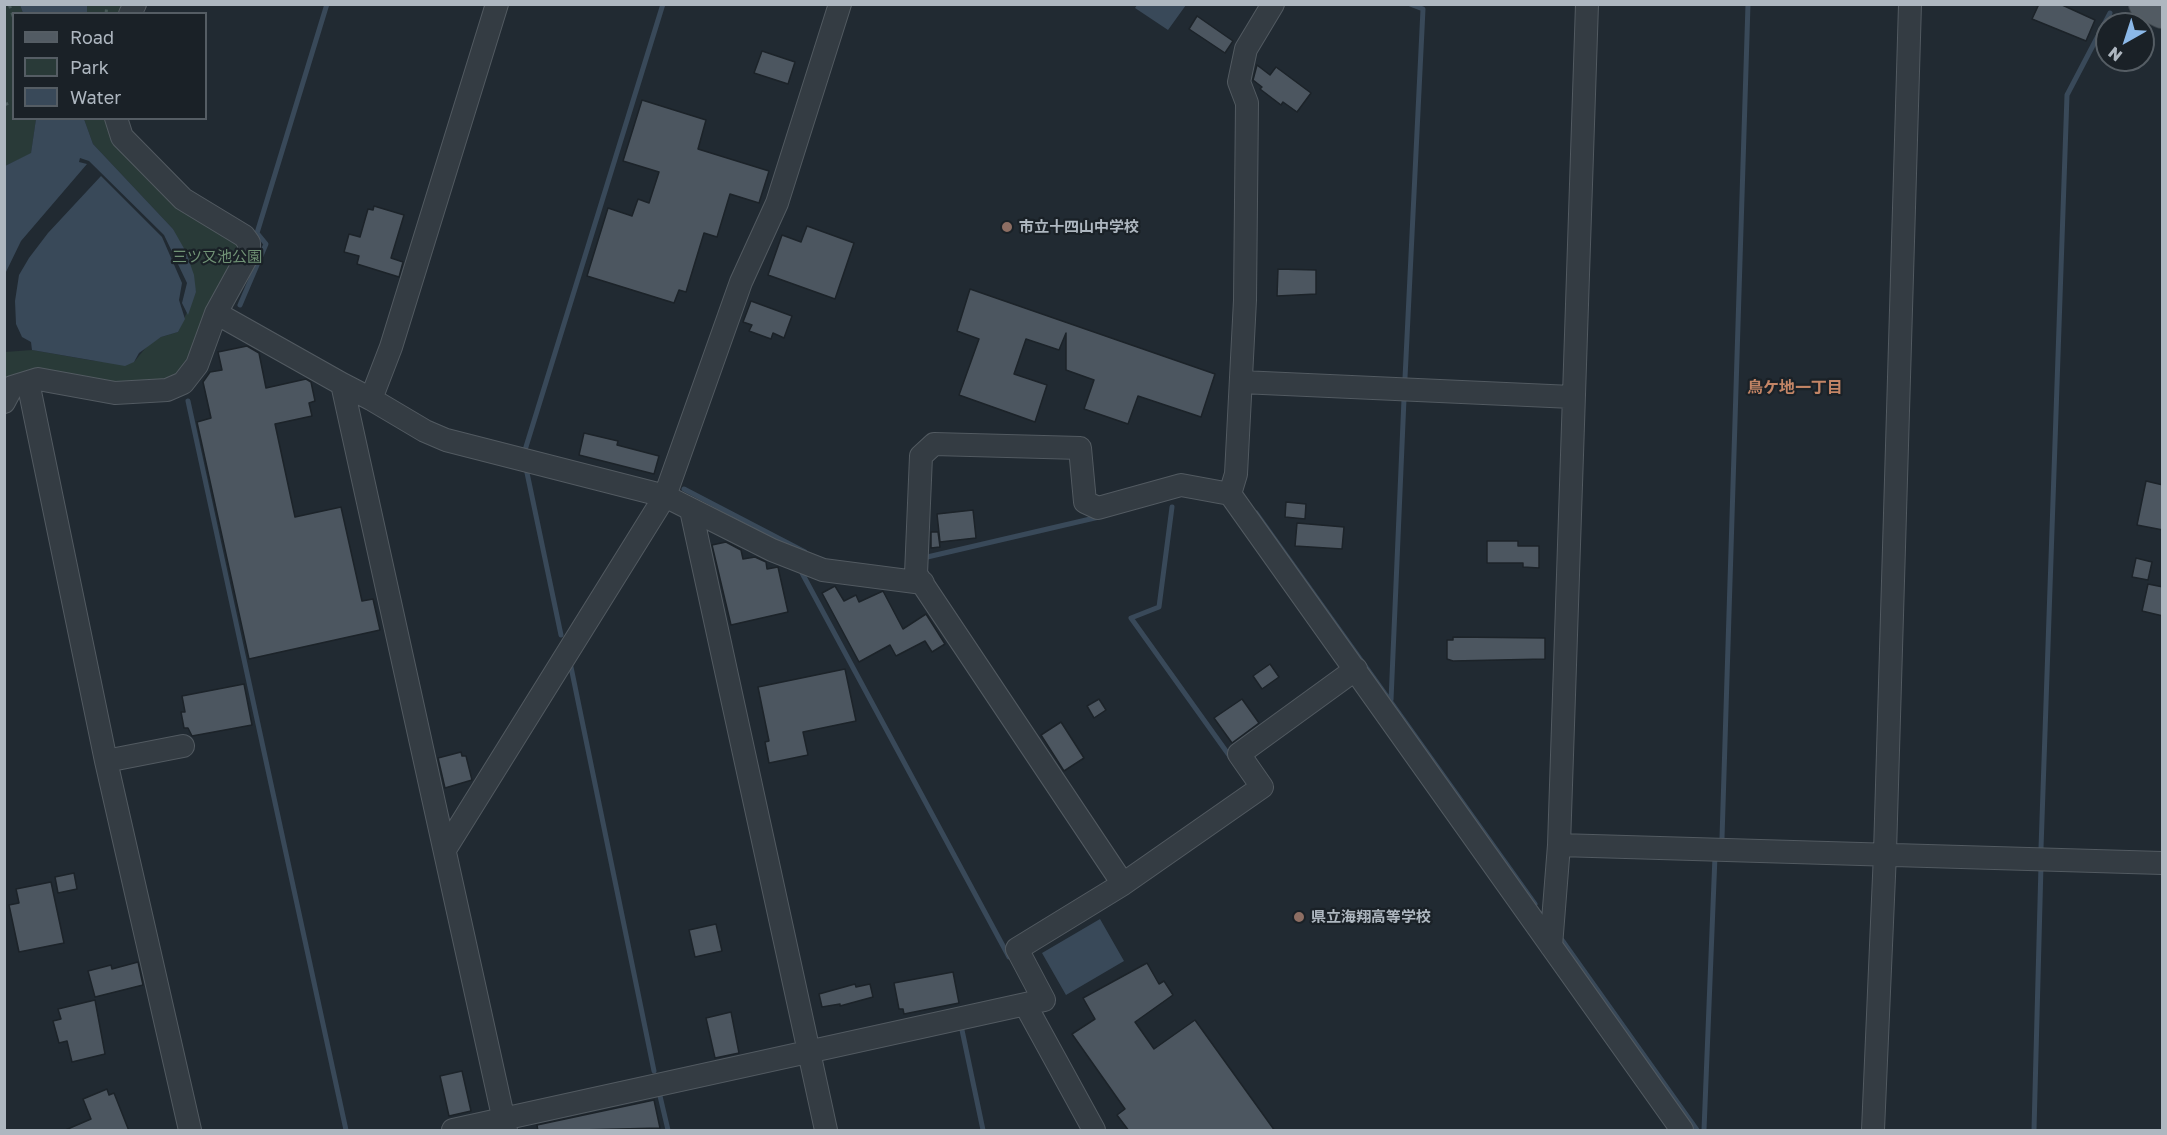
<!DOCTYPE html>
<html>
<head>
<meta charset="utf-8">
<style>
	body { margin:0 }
	#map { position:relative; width:2167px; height:1135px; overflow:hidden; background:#212a32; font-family:"Golos Text",sans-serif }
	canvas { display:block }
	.frame { position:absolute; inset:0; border:6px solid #aeb7c0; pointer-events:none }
	.legend { position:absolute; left:12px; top:12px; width:195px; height:108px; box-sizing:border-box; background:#1a2127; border:2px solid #555d64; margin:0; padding:8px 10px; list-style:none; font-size:18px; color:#aeb7c0 }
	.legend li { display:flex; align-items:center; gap:12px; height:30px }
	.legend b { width:30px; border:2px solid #555d64 }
	.north { position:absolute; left:2095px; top:12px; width:60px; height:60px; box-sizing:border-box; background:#1a2127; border:2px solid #555d64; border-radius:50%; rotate:219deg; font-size:16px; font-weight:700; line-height:24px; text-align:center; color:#aeb7c0 }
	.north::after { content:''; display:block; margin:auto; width:21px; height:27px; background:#8bb8e8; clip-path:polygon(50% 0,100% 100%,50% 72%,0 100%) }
</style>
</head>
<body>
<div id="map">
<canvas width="2167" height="1135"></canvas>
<div class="frame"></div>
<ul class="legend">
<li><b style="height:8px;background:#525b63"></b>Road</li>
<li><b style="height:16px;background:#293a38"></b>Park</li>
<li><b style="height:16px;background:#394959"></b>Water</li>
</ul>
<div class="north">N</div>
</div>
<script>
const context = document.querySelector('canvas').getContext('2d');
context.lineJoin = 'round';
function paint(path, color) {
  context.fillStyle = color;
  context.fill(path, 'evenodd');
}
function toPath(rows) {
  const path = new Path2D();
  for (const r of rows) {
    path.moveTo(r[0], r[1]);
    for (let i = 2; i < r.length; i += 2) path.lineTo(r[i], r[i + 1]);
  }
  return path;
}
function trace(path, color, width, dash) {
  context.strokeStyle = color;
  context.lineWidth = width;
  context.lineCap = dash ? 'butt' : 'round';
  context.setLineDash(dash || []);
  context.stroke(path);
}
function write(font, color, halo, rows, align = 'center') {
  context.font = font + ' "Golos Text","Noto Sans JP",sans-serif';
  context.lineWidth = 4.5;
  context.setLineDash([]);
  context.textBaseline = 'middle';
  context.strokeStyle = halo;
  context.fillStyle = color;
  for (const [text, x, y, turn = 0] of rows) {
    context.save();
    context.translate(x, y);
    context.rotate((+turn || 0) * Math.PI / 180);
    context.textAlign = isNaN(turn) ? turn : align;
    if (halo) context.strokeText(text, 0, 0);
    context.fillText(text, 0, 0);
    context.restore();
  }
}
paint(toPath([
	[5,5,20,5,23,13,14,14,14,118,36,119,31,154,5,166],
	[87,5,132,5,127,13,87,14],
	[84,119,110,119,242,239,193,359,171,381,5,389,5,352,32,350,95,361,134,362,148,345,161,337,178,332,196,292,173,229,93,144]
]), '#293a38');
paint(toPath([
	[20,5,87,5,87,13,23,13],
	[1137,5,1137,4,1186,5,1168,30,1135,8],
	[36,119,84,119,93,144,173,229,186,252,194,275,196,292,188,315,182,303,187,283,164,235,89,161,80,158,79,162,87,164,21,241,5,274,5,166,31,153],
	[101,176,162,237,182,283,179,300,185,319,178,332,161,337,139,353,134,362,125,366,32,350,31,342,22,337,16,324,15,301,19,275,29,258,48,233],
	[1100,919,1124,961,1066,995,1042,953]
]), '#394959');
trace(toPath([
	[240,305,266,244,257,233,327,4],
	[1405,378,1423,9,1410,4],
	[188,401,346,1130],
	[525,450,663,4],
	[526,468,561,635],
	[684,489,805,552],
	[1172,507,1159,607,1131,618,1231,758],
	[1256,513,1535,904],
	[923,558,1099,517],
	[802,573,1009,957],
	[571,667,654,1071],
	[1391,700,1404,399],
	[1722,838,1748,4],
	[2041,848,2067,95,2110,13],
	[1562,940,1697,1130],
	[962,1030,983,1130],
	[660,1096,668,1130],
	[1704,1130,1715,856],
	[2034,1130,2041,865]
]), '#394959', 5);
const building = toPath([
	[2039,4,2060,4,2095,20,2086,41,2032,19,2039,4],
	[1197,16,1233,41,1225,53,1189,29,1197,16],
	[762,51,795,62,788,84,754,73,762,51],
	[1257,65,1270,75,1276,67,1311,93,1297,112,1283,102,1281,105,1260,89,1262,87,1253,80,1257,65],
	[642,100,706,120,698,149,769,171,759,203,730,194,717,237,704,233,686,292,679,290,674,303,587,276,608,208,632,216,638,199,649,203,659,172,623,161,642,100],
	[374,206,404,215,391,258,403,262,399,277,357,264,359,256,344,252,349,234,360,237,368,209,373,210,374,206],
	[807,226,854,243,835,299,768,275,782,235,801,242,807,226],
	[1278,269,1316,270,1316,294,1277,296,1278,269],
	[970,289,1215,374,1201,417,1138,396,1128,424,1084,409,1094,380,1066,370,1066,333,1059,350,1026,339,1014,374,1047,385,1035,422,959,395,979,339,957,331,970,289],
	[751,301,792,316,784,338,773,333,771,339,749,331,752,325,743,322,751,301],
	[247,346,259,353,266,388,306,379,311,382,315,401,309,403,312,416,275,424,295,517,341,507,362,601,373,599,380,630,249,659,197,422,211,418,203,382,210,372,222,370,218,352,247,346],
	[584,433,618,441,617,445,659,456,654,474,579,455,584,433],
	[2146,481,2163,485,2163,530,2137,525,2146,481],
	[1286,502,1306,504,1305,519,1285,517,1286,502],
	[973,510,976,538,940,542,937,514,973,510],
	[1297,523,1344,527,1342,549,1295,546,1297,523],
	[931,532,938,532,940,547,931,548,931,532],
	[1487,541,1518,541,1518,546,1539,546,1539,568,1523,567,1523,563,1487,563,1487,541],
	[726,542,741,550,743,559,755,557,766,562,767,569,778,567,788,612,731,625,712,545,726,542],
	[2136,558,2152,562,2148,580,2132,577,2136,558],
	[2148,584,2163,587,2163,616,2142,611,2148,584],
	[835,586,844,601,856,595,859,602,883,591,903,629,926,614,945,644,932,652,925,641,896,656,890,645,859,662,822,593,835,586],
	[1453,637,1545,638,1545,659,1453,661,1447,659,1447,640,1453,640,1453,637],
	[1270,664,1279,677,1262,689,1253,676,1270,664],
	[845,669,856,721,803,732,808,755,769,763,765,742,769,741,758,687,845,669],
	[244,684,252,725,192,736,188,728,184,728,181,712,185,712,182,696,244,684],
	[1099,699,1106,710,1094,718,1087,706,1099,699],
	[1242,699,1259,723,1232,743,1214,718,1242,699],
	[1061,722,1084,758,1064,771,1041,735,1061,722],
	[461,752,462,756,466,756,472,780,445,788,438,758,461,752],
	[74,873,77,889,58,893,55,877,74,873],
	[51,882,64,943,19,952,9,905,19,903,16,889,51,882],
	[716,924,722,951,695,957,689,930,716,924],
	[138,962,143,985,95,997,88,971,111,965,112,969,138,962],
	[1147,963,1159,984,1164,981,1173,995,1135,1022,1154,1049,1195,1020,1275,1131,1129,1131,1117,1115,1125,1109,1072,1034,1095,1019,1083,998,1147,963],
	[953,972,959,1003,904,1014,903,1009,899,1009,894,983,953,972],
	[855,984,856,987,870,984,873,997,840,1006,840,1004,822,1007,819,994,855,984],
	[95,1000,105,1054,72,1062,67,1041,59,1043,53,1021,61,1019,58,1009,95,1000],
	[731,1012,739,1053,715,1058,706,1018,731,1012],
	[462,1071,471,1111,449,1116,440,1076,462,1071],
	[107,1089,109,1095,114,1093,129,1131,63,1131,91,1119,83,1099,107,1089],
	[654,1100,660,1128,538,1131,537,1125,654,1100]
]);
paint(building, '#4c5660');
trace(building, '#1c2329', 1.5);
const minor = toPath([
	[497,4,391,347,371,399,342,384,506,1130],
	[1273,4,1246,49,1239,82,1247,103,1245,300,1236,474,1230,494,1682,1130],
	[130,14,135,4],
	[216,313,342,384],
	[28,382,106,761,190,1130],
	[1241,382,1572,397],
	[371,399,425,431,446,440,665,496,772,550,823,570,923,583],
	[4,402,12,387,38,379,115,393,167,390,183,383,197,365,216,313,249,253,249,243,244,236,183,199,122,137,116,118],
	[691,510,826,1130],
	[106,761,183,746],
	[1559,845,2162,863],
	[446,848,665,496,741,282,777,203,840,4],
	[1123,884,916,574,921,456,934,444,1080,448,1085,502,1098,508,1181,485,1230,494],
	[1551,946,1559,845,1587,4],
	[1026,1006,1094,1130],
	[453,1130,1044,1000,1017,949,1123,884,1262,787,1239,754,1356,669],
	[1873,1130,1885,853,1910,4]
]);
const major = toPath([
	[2144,4,2162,13]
]);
trace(minor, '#525a61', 24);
trace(major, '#3e454c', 32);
trace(toPath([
	[9,4,14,19],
	[106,14,107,4],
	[4,105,14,101]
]), '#465757', 3, [4.5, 4.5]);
trace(minor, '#343c43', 22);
trace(major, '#525b63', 30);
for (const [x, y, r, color] of [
	[1007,227,6,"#8d6e63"],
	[1299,917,6,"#8d6e63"]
]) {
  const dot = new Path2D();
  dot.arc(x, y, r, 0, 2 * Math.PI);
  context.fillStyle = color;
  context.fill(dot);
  trace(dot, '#1a2127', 2);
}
write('bold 15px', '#aeb7c0', '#1a2127', [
	["市立十四山中学校",1019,227],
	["県立海翔高等学校",1311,917]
], 'left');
write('15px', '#709275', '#1a2127', [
	["三ツ又池公園",217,257]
]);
write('bold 16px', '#c38566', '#1a2127', [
	["鳥ケ地一丁目",1795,388]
]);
</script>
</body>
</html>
